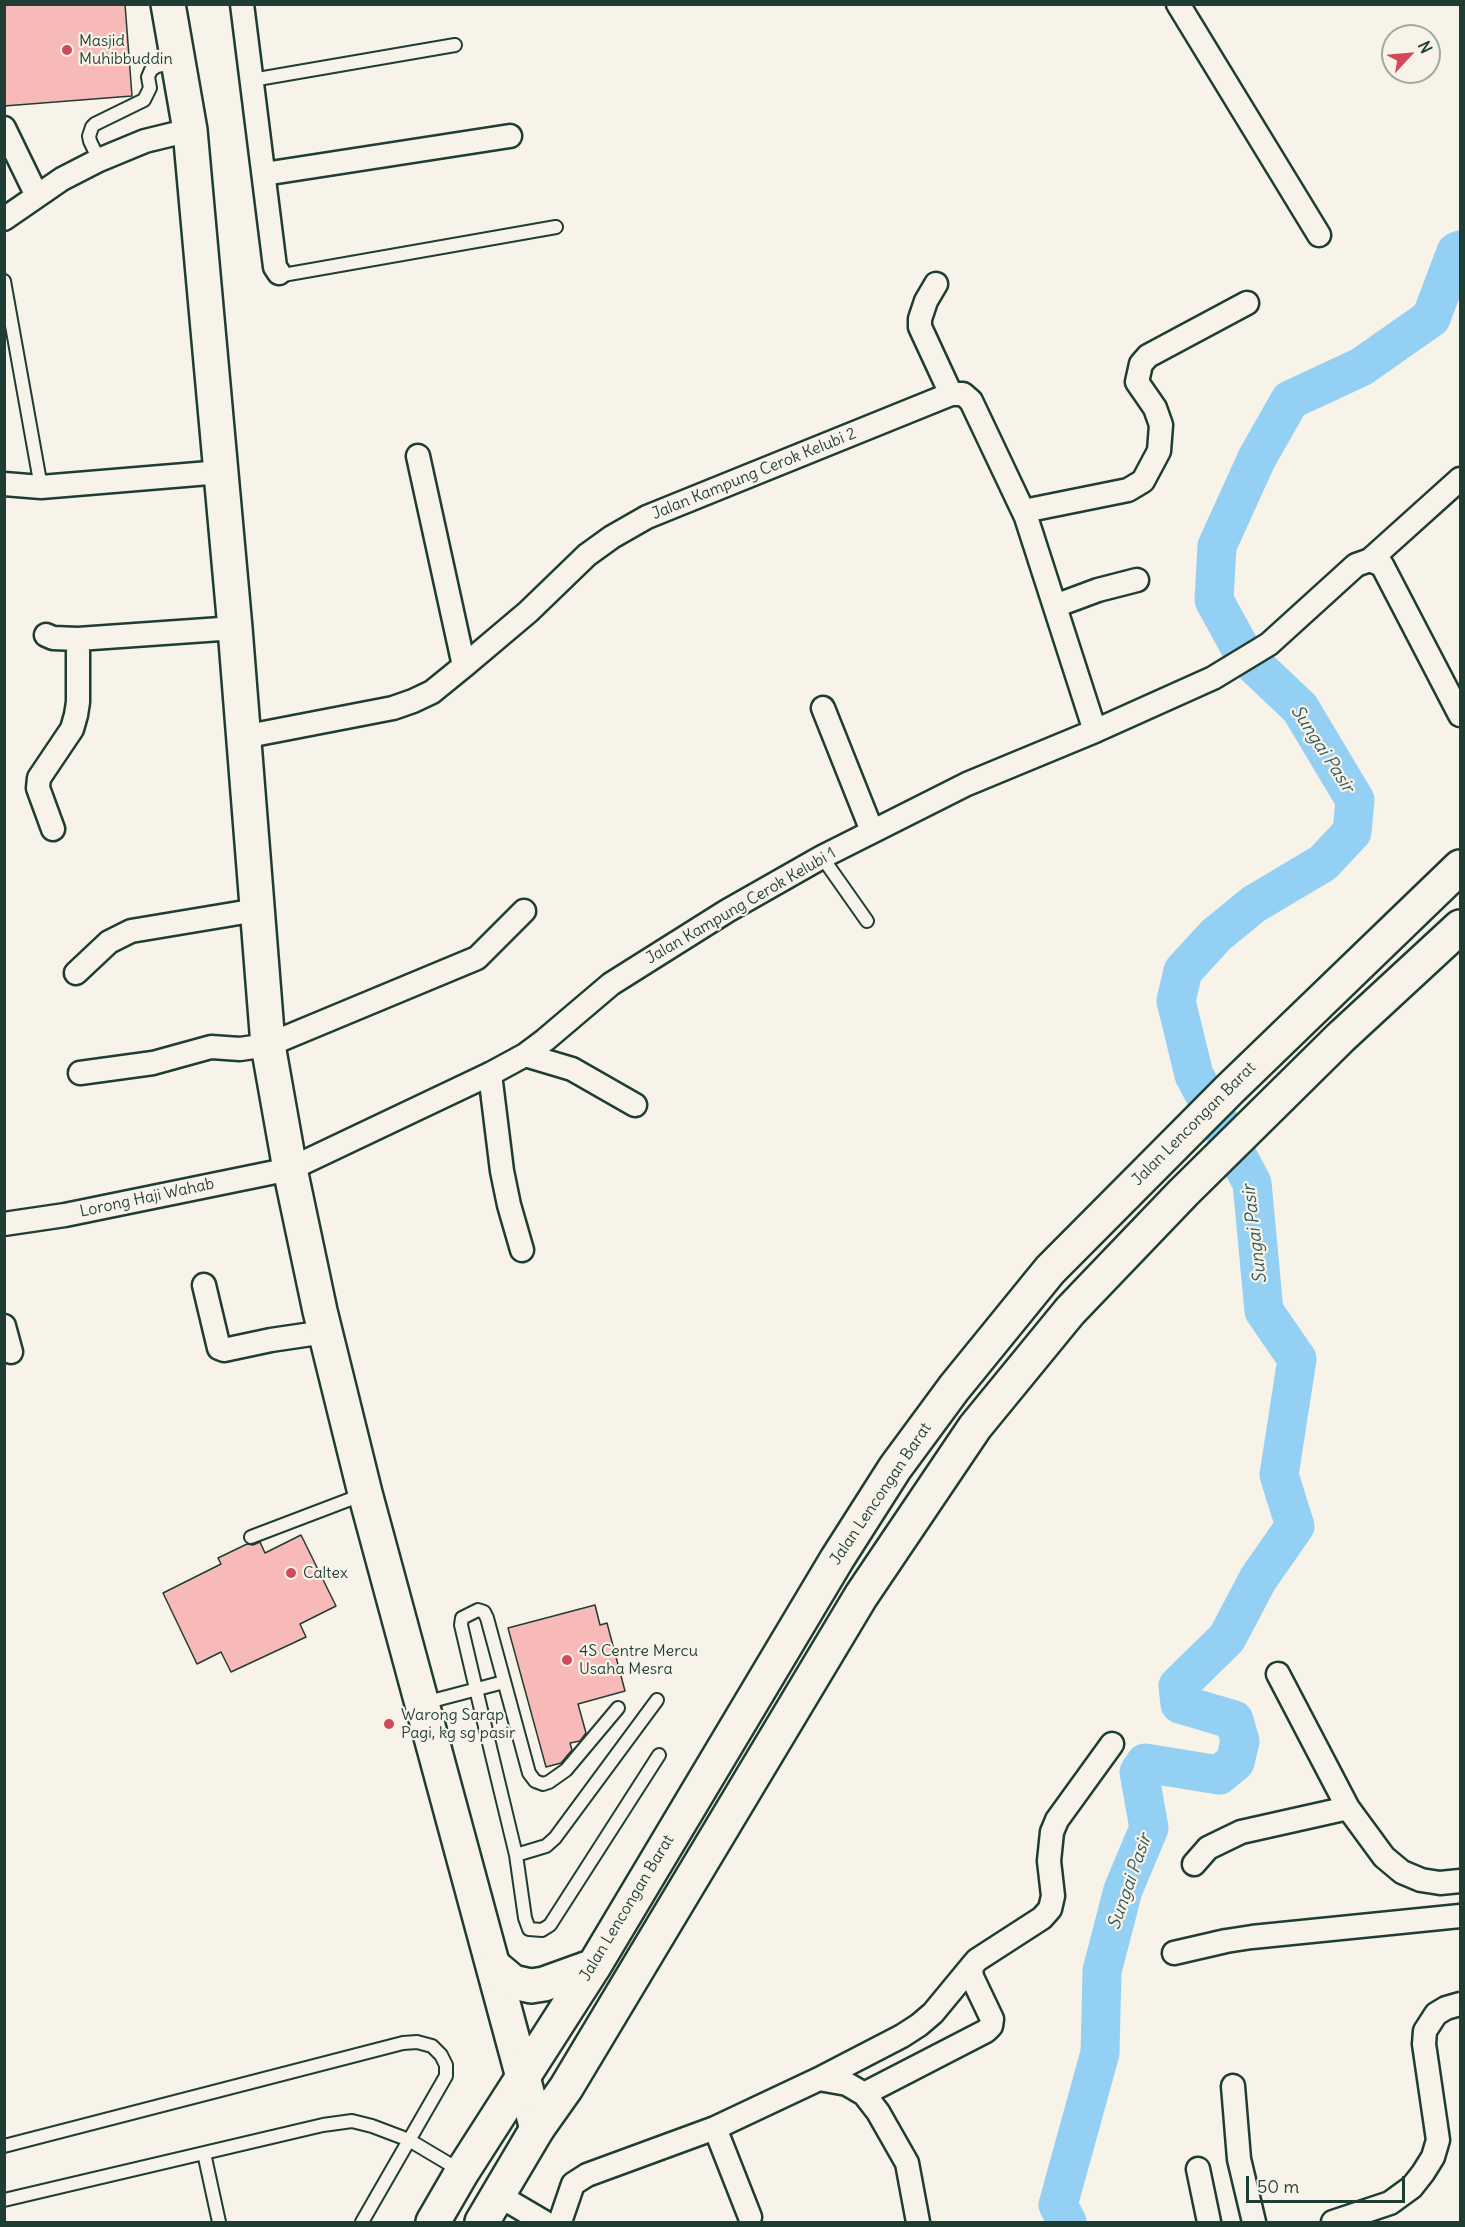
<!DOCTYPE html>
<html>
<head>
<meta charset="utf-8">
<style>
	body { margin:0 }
	#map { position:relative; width:1465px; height:2227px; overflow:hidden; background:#f7f3e8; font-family:Delius,sans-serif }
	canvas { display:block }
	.frame { position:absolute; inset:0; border:6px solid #1f3d34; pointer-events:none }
	.north { position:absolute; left:1381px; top:24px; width:60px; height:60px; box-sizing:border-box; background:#f7f3e8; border:2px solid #a1aaa0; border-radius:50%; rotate:64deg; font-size:16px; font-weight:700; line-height:24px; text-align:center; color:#1f3d34 }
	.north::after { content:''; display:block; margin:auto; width:21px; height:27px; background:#d1495b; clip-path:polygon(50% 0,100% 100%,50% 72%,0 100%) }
	.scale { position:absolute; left:1246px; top:2176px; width:159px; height:27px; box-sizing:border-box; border:3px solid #1f3d34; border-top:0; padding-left:8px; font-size:18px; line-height:21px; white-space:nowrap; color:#1f3d34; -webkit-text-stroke:4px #f7f3e8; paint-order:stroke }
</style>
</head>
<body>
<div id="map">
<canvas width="1465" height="2227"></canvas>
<div class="frame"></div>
<div class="north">N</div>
<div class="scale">50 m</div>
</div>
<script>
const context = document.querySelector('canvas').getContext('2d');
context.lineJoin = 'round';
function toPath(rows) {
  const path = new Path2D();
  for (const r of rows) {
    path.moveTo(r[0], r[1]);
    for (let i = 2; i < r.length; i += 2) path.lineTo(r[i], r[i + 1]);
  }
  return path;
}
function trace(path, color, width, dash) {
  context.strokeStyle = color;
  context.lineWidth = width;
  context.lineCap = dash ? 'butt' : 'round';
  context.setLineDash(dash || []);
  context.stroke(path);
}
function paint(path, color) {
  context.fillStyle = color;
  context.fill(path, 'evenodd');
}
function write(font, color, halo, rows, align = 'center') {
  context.font = font + ' Delius,sans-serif';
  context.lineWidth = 4.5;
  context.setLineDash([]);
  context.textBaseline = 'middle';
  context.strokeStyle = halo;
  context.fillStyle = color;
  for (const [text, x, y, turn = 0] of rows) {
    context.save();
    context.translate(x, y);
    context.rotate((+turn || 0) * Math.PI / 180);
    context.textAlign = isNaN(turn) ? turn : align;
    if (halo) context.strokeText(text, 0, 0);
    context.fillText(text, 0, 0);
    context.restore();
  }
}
trace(toPath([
	[1067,2222,1058,2205,1100,2053,1102,1971,1123,1890,1149,1828,1139,1772,1145,1763,1219,1775,1235,1762,1240,1741,1234,1720,1180,1704,1178,1686,1227,1638,1258,1579,1295,1526,1279,1475,1297,1359,1264,1311,1252,1183,1194,1075,1176,1001,1183,971,1216,935,1254,904,1323,863,1352,832,1355,800,1300,708,1244,655,1214,600,1217,546,1257,458,1290,400,1361,367,1431,318,1456,252,1460,250]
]), '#94d0f4', 39);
const building = toPath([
	[4,4,125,4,132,96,4,106,4,4],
	[301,1535,336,1606,300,1624,306,1637,231,1672,221,1652,197,1664,163,1593,221,1564,218,1558,247,1544,253,1545,260,1542,265,1553,301,1535],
	[595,1605,600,1625,607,1623,625,1691,578,1704,586,1733,580,1741,570,1743,572,1750,561,1763,546,1767,508,1628,595,1605]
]);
paint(building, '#f7bab8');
trace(building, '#1f3d34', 1.5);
const service = toPath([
	[252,80,455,45],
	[99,160,90,141,89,136,92,127,95,124,144,100,150,88,148,77,151,70,157,66,177,62],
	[279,273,283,275,556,227],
	[4,281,41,487],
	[822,857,867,921],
	[251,1537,364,1494],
	[424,1703,504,1682],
	[618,1708,566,1770,549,1782,543,1784,535,1781,529,1773,487,1618,484,1612,478,1610,462,1618,461,1625,476,1689,516,1855,525,1918,529,1929,542,1930,550,1925,659,1755],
	[516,1855,546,1846,555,1838,657,1700],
	[4,2146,403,2043,417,2042,432,2046,441,2055,446,2065,446,2076,362,2222],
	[204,2153,323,2125,352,2121,372,2126,409,2140,461,2171],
	[4,2200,204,2153,219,2222]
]);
const minor = toPath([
	[242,4,275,267,279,273],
	[1178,4,1319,235],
	[4,128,37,196],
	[264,174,510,136],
	[4,219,62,179,99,160,145,141,190,130],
	[936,284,926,301,920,319,920,327,951,394],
	[418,456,464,666],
	[4,484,41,487,221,472],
	[1024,511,1128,490,1143,481,1159,451,1161,425,1155,408,1137,382,1141,364,1148,356,1247,303],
	[1370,560,1460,479],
	[1055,606,1098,590,1137,580],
	[46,635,53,638,78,639,235,628],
	[823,708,872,831],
	[243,737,393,708,413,701,432,692,464,666,528,612,587,555,612,537,647,517,951,394,963,394,971,401,1026,517,1095,731],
	[53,829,38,788,39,778,72,729,76,715,78,702,78,639],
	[76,973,109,942,131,931,257,910],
	[525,1055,572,1069,635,1105],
	[80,1073,153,1063,211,1047,240,1049,268,1045,477,958,524,911],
	[490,1074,502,1171,509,1205,522,1250],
	[4,1224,65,1215,290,1169,490,1074,525,1055,545,1040,611,984,727,911,822,857,967,784,1095,731,1213,678,1269,644,1356,565,1370,560,1382,565,1460,715],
	[204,1285,219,1348,224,1350,271,1340,325,1332],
	[4,1326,11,1352],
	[1278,1674,1348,1808,1384,1857,1402,1872,1421,1880,1440,1883,1460,1881],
	[1194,1864,1208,1848,1241,1832,1348,1808],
	[1174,1953,1226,1941,1252,1937,1460,1916],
	[819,2079,847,2084,864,2094,986,2031,991,2026,992,2019,972,1977,971,1967,977,1960,1042,1918,1050,1909,1053,1896,1049,1861,1052,1832,1057,1820,1112,1744],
	[1233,2086,1239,2159,1254,2222],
	[864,2094,878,2112,907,2163,918,2222],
	[715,2128,750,2217],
	[1198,2169,1209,2222],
	[498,2195,544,2222],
	[560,2222,573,2184,587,2175,715,2128,819,2079,902,2036,919,2025,933,2013,971,1967],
	[1333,2222,1390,2203,1412,2187,1423,2173,1433,2157,1438,2140,1424,2044,1425,2031,1436,2014,1446,2008,1460,2004]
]);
const secondary = toPath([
	[168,4,190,130,235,628,268,1045,290,1169,320,1311,365,1493,537,2129]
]);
const trunk = toPath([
	[495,1967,513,1982,531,1986,544,1984,594,1966],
	[433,2222,462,2172,594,1966,837,1559,895,1468,954,1388,1050,1270,1230,1089,1460,867],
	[482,2222,537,2129,566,2088,861,1596,975,1427,1070,1311,1183,1193,1341,1037,1460,927]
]);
trace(service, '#1f3d34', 16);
trace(minor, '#1f3d34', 27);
trace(secondary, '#1f3d34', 38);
trace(trunk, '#1f3d34', 38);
trace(service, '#f7f3e8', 12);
trace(minor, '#f7f3e8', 22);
trace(secondary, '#f7f3e8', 33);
trace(trunk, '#f7f3e8', 33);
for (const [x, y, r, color] of [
	[67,50,6,"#d1495b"],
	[291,1573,6,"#d1495b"],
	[567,1660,6,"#d1495b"],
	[389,1724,6,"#d1495b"]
]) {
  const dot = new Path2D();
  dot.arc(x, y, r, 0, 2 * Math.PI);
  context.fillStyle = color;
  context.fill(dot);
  trace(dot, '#f7f3e8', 2);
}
write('16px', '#1f3d34', '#f7f3e8', [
	["Masjid",79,41],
	["Muhibbuddin",79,59],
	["Caltex",303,1573],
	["4S Centre Mercu",579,1651],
	["Usaha Mesra",579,1669],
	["Warong Sarap",401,1715],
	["Pagi, kg sg pasir",401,1733]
], 'left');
write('16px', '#1f3d34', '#f7f3e8', [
	["Jalan Kampung Cerok Kelubi 2",754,474,-22],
	["Jalan Kampung Cerok Kelubi 1",741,906,-30],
	["Jalan Lencongan Barat",1194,1124,-45],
	["Lorong Haji Wahab",147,1198,-12],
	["Jalan Lencongan Barat",881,1494,-56],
	["Jalan Lencongan Barat",627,1908,-59]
]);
write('italic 18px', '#365a5a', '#f7f3e8', [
	["Sungai Pasir",1322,749,57],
	["Sungai Pasir",1255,1234,-97],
	["Sungai Pasir",1130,1882,-71]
]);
</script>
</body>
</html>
